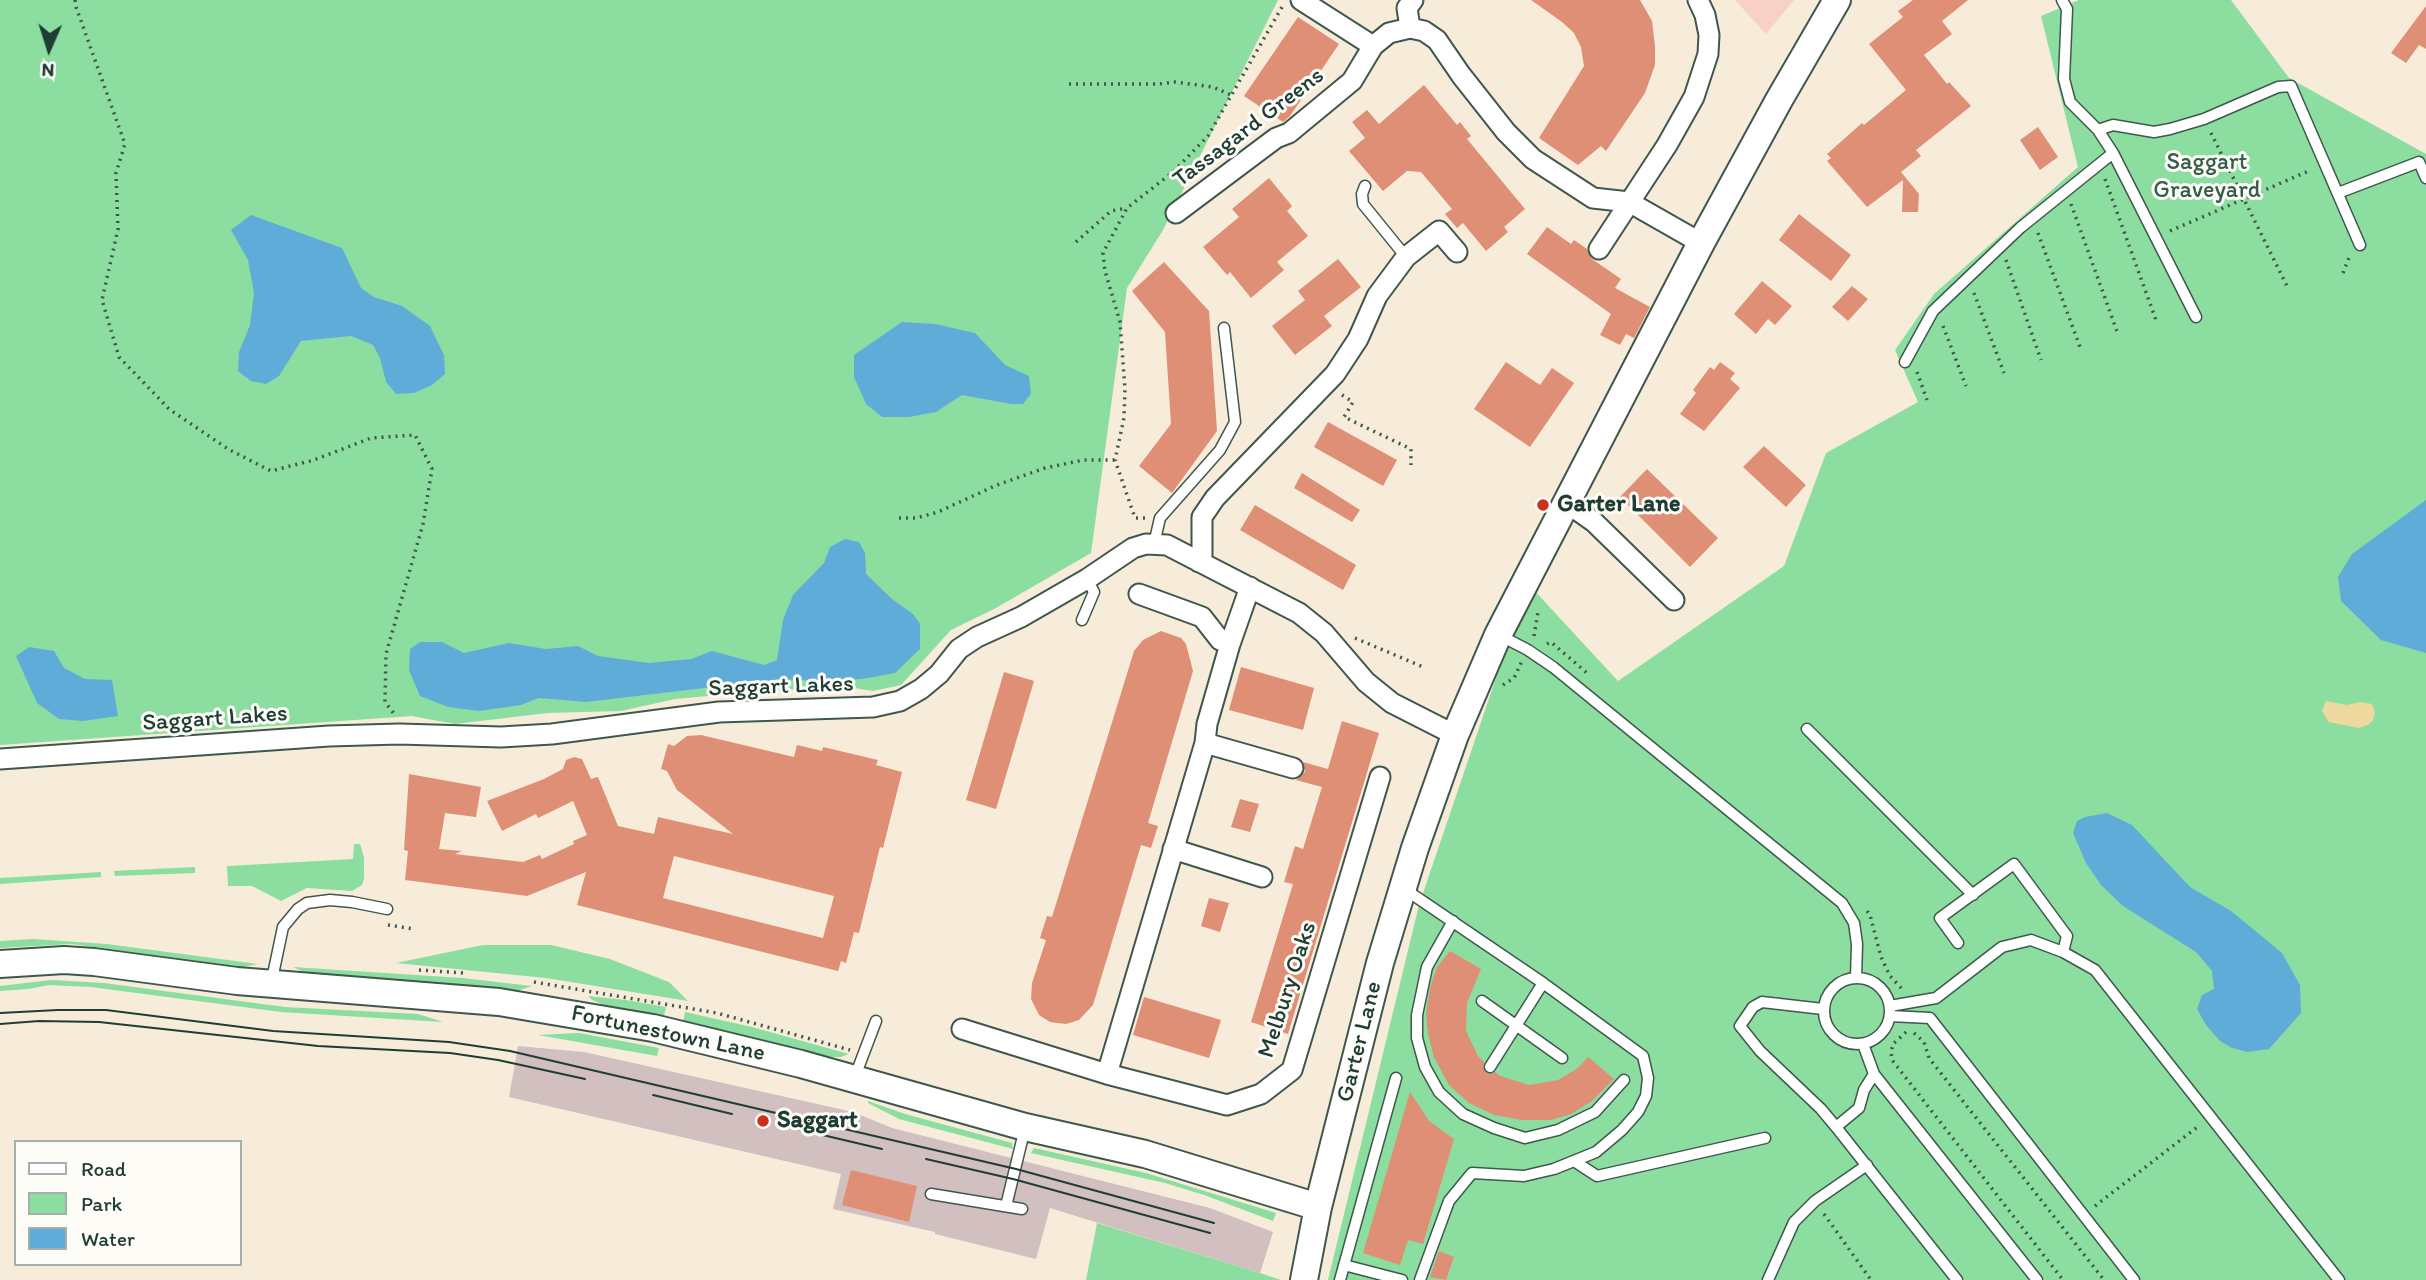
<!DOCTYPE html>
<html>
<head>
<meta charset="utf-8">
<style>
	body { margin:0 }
	#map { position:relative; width:2426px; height:1280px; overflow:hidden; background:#f7ecd9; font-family:Itim,sans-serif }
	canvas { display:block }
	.legend { position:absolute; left:14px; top:1140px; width:228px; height:126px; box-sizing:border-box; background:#fdfcf7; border:2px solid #a4b0a9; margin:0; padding:9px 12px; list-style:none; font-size:21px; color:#1f3d34 }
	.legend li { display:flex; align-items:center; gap:14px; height:35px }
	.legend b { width:35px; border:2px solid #a4b0a9 }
	.north { position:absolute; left:14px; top:14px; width:70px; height:70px; -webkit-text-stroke:5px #fdfcf7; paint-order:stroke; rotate:183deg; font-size:19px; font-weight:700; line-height:28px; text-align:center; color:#1f3d34 }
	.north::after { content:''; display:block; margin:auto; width:24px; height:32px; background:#1f3d34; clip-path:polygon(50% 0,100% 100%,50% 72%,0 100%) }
</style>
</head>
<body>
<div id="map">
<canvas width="2426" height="1280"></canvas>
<ul class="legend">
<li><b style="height:9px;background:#fff"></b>Road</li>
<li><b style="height:19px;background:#8bde9f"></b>Park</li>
<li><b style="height:19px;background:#60acd9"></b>Water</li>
</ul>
<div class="north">N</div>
</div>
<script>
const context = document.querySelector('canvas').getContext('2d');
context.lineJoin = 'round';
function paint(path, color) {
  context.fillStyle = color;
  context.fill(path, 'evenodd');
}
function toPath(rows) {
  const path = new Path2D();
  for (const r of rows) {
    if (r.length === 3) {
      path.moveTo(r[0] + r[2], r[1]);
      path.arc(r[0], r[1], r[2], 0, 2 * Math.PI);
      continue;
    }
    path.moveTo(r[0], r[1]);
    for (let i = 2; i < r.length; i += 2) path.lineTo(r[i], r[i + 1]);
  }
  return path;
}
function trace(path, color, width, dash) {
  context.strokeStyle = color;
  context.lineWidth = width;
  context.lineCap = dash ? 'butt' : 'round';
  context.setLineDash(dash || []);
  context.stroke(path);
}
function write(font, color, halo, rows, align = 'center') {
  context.font = font + ' Itim,sans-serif';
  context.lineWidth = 6;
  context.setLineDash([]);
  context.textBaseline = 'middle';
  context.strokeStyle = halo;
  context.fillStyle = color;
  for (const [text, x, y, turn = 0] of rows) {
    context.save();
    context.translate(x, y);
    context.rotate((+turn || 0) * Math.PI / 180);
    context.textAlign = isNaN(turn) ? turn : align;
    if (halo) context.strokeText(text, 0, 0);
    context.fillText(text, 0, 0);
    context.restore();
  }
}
paint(toPath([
	[1735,0,1794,0,1766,34]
]), '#f7d1c6');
paint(toPath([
	[518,1046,584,1052,853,1112,892,1128,1210,1208,1273,1232,1260,1273,1050,1208,1036,1259,935,1234,935,1232,833,1209,841,1174,509,1097]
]), '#d2bfbf');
paint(toPath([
	[0,0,1278,0,1163,230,1127,288,1091,553,996,608,951,630,901,685,873,691,848,687,763,691,675,699,621,711,547,713,455,724,412,716,0,745],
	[2079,0,2231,0,2289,78,2426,154,2426,1280,1328,1280,1419,905,1517,616,1532,588,1618,681,1784,566,1826,453,1918,402,1895,350,1934,294,2078,167,2041,16],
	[354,844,360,844,361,847,364,858,364,878,362,885,352,891,307,888,281,901,252,886,228,886,227,866,353,859],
	[195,867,195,873,115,876,114,871],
	[101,872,101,877,0,884,0,878],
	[33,939,107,944,258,964,243,967,71,944,0,948,0,941],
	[483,945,551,945,610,959,669,982,688,1001,546,978,396,963],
	[293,967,462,978,532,986,514,992,304,972],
	[51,980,104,983,285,1007,418,1014,443,1022,281,1012,91,987,49,985,28,989,0,991,0,986],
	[588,996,626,1000,666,1007,663,1019,609,1007,592,1000],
	[685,1012,752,1027,849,1054,841,1057,828,1057,683,1023],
	[579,1033,659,1048,657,1056,538,1035],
	[868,1101,905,1114,1012,1143,1013,1149,899,1119,868,1103],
	[1034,1148,1146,1173,1276,1213,1273,1221,1204,1195,1165,1183,1031,1153],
	[1097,1223,1260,1273,1281,1280,1086,1280]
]), '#8bde9f');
paint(toPath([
	[2326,701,2347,705,2360,702,2372,704,2375,712,2373,720,2368,725,2359,728,2329,722,2322,711]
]), '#eeda9e');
paint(toPath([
	[251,215,342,248,361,288,374,297,402,306,430,326,444,355,445,374,432,385,414,393,396,394,386,382,380,358,373,345,351,336,301,341,279,376,266,384,251,381,238,371,239,352,250,325,254,293,248,260,231,230],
	[902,322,935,324,975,333,1005,365,1029,376,1031,394,1023,404,1011,404,962,395,936,412,909,417,882,417,866,404,854,377,854,355],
	[2426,500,2426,653,2381,640,2341,601,2338,577,2352,554],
	[845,539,859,542,865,553,866,574,892,599,913,614,920,624,920,649,895,673,862,679,819,681,780,679,586,702,539,698,521,705,479,711,448,707,420,696,409,670,410,649,420,642,442,642,464,653,509,643,546,649,578,646,598,656,649,663,691,659,712,651,764,665,777,660,783,620,793,595,824,563,830,547],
	[29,647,54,651,64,668,85,679,112,680,118,716,83,721,59,719,37,703,16,656],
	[2107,813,2132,825,2190,887,2231,911,2282,953,2300,985,2301,1013,2269,1049,2247,1052,2232,1048,2220,1041,2206,1025,2197,1009,2202,995,2214,989,2212,971,2196,952,2123,906,2101,885,2086,863,2073,833,2077,821,2085,817]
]), '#60acd9');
paint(toPath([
	[1531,0,1640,0,1652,21,1655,46,1655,65,1645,93,1606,151,1601,146,1578,165,1539,138,1584,66,1581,47,1574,33,1562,22],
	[1913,0,1968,0,1942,21,1952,34,1924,55,1947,84,1949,82,1971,106,1916,150,1921,156,1901,172,1919,194,1918,212,1902,212,1903,180,1867,207,1827,161,1831,158,1827,154,1862,123,1864,125,1906,90,1869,44,1903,17,1898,11],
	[2426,6,2426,49,2419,45,2406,63,2391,53],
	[1298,17,1339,44,1290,116,1283,122,1244,96],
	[1424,85,1457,125,1460,122,1471,136,1467,139,1525,209,1504,227,1508,232,1486,251,1463,223,1457,228,1445,214,1452,209,1421,172,1407,171,1383,191,1349,151,1365,138,1352,122,1367,110,1379,124],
	[2038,127,2058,157,2040,170,2020,140],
	[1269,178,1292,206,1287,211,1308,236,1277,262,1284,270,1251,298,1230,272,1227,275,1203,247,1239,217,1232,209],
	[1799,214,1851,255,1831,281,1779,240],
	[1547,227,1571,244,1574,240,1587,249,1592,259,1621,279,1615,288,1650,307,1634,338,1626,334,1620,345,1600,335,1611,314,1527,254],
	[1338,259,1361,287,1324,316,1332,326,1295,355,1272,326,1305,300,1298,291],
	[1164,262,1209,311,1217,431,1172,493,1139,466,1171,424,1165,332,1132,291],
	[1762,281,1792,306,1775,325,1768,319,1756,334,1734,314],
	[1852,286,1868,299,1848,321,1832,307],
	[1506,362,1540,385,1552,368,1574,383,1530,447,1474,409],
	[1720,362,1735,373,1730,379,1740,388,1704,431,1680,414,1696,393,1693,390,1710,367,1714,370],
	[1328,422,1397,460,1383,486,1314,447],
	[1764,446,1806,485,1786,507,1743,467],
	[1647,469,1718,538,1690,567,1620,497],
	[1302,473,1360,510,1352,522,1294,488],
	[1255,505,1356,565,1343,590,1240,530],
	[1161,631,1181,638,1186,644,1193,671,1148,823,1158,826,1151,848,1141,845,1093,1005,1079,1020,1066,1024,1050,1022,1039,1015,1031,999,1032,983,1046,940,1040,938,1047,916,1052,917,1134,651,1143,640],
	[1241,667,1314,688,1303,730,1229,710],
	[1004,672,1034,681,996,809,966,800],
	[1342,721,1379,733,1288,1034,1251,1022,1293,884,1284,882,1295,846,1303,849,1322,787,1296,780,1305,772,1303,762,1328,769],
	[701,735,794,757,797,745,822,751,823,747,878,760,876,765,902,772,883,848,880,847,859,933,854,932,846,963,841,961,838,971,577,905,586,872,527,896,405,880,408,851,404,850,409,774,481,787,476,817,445,813,439,849,462,851,455,854,523,862,540,855,542,859,574,844,573,841,587,835,573,801,538,818,536,814,502,831,487,801,544,779,563,769,566,760,574,757,582,759,591,779,598,777,618,826,654,834,658,817,733,834,677,790,667,771,661,769,668,744,674,746,687,736],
	[674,856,834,896,823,938,663,898],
	[1240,799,1259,804,1250,832,1231,827],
	[1209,898,1229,903,1220,932,1201,926],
	[1450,951,1481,969,1467,1003,1466,1031,1478,1056,1484,1062,1483,1067,1486,1073,1490,1074,1495,1072,1500,1076,1529,1085,1558,1080,1578,1068,1588,1057,1614,1079,1592,1101,1571,1114,1551,1120,1522,1120,1494,1115,1469,1103,1449,1085,1434,1057,1428,1034,1426,1014,1430,988,1437,967],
	[1144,997,1221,1020,1209,1058,1133,1035],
	[1410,1092,1429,1121,1454,1139,1423,1244,1408,1240,1400,1265,1363,1253],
	[851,1170,917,1186,909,1222,842,1205],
	[1439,1251,1454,1257,1446,1280,1430,1277]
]), '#de8f75');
const lane = toPath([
	[2062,0,2067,9,2064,79,2070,102,2098,130,2113,153,2196,317],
	[2098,130,2113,125,2154,132,2170,129,2204,119,2278,87,2291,86,2360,245],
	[1365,186,1362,194,1363,204,1406,257],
	[2338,193,2419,162,2426,178],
	[1905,362,1933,311,2020,228,2113,153],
	[1154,544,1160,518,1220,450,1235,422,1224,328],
	[1082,620,1094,592,1087,579],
	[1499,635,1528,650,1553,667,1842,903,1854,923,1857,944,1856,978],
	[1807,729,1973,895],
	[1403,888,1543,983,1643,1056,1648,1078,1646,1096,1638,1112,1622,1130,1596,1152,1554,1169,1524,1176,1472,1173,1449,1201,1420,1280],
	[1453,921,1427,967,1417,1015,1417,1038,1425,1067,1439,1092,1463,1114,1494,1128,1525,1138,1558,1130,1595,1112,1624,1080],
	[1958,943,1940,918,2014,864,2067,936,2063,952],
	[1857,1011,33],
	[271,984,283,927,298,909,307,903,330,900,352,902,387,909],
	[1482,1001,1562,1058],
	[1890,1006,1936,998,2002,947,2031,940,2063,952,2095,970,2339,1280],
	[1823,1009,1762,1002,1753,1007,1740,1026,1760,1051,1821,1109,1836,1127,1957,1280],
	[1890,1016,1930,1018,2134,1280],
	[1863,1044,1874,1074,2037,1280],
	[1490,1067,1543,983],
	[854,1079,876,1021],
	[1836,1127,1859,1108,1864,1090,1874,1074],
	[1574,1161,1597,1176,1765,1138],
	[931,1194,1022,1209],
	[1006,1206,1025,1128],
	[1344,1265,1402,1280],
	[1340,1280,1396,1078],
	[1768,1280,1794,1222,1815,1201,1867,1165]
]);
const street = toPath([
	[1301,0,1373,46],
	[1410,28,1424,31,1437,40,1461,75,1506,132,1533,159,1593,198,1629,202,1701,243],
	[1176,213,1276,138,1289,133,1352,81,1373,46,1389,33,1410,28,1407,8,1413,0],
	[1599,249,1667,145,1694,97,1708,54,1709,35,1705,15,1698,0],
	[1567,503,1594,522,1674,600],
	[1199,562,1202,555,1202,517,1215,498,1335,374,1358,339,1377,296,1406,257,1439,231,1457,252],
	[1139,594,1202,617,1220,640,1230,644],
	[1205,743,1293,768],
	[0,759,329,736,399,734,501,737,552,734,719,712,873,707,900,701,921,689,939,674,959,649,977,637,1021,617,1087,579,1133,548,1146,544,1167,545,1299,613,1324,633,1366,682,1392,703,1455,735],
	[1173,849,1262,877],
	[962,1029,1107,1074,1227,1105,1261,1094,1292,1070,1380,777],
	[1107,1074,1205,743,1207,724,1230,644,1250,587]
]);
const secondary = toPath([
	[0,964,64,960,94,962,237,981,499,1002,653,1028,801,1064,1025,1127,1145,1154,1318,1207],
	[1304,1280,1318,1207,1380,963,1415,848,1455,735,1498,635,1701,243,1779,100,1837,0]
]);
trace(lane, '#3f574d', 13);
trace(street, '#3f574d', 23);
trace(secondary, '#3f574d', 30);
trace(toPath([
	[75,0,76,7,125,144,116,173,118,229,102,300,119,357,169,409,228,449,271,471,314,460,371,438,415,435,432,469,423,524,386,654,385,702,395,715],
	[1069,84,1159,84,1175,82,1213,87,1231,95],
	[2211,133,2288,288],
	[2105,179,2156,320],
	[2071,204,2118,334],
	[2170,231,2311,170],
	[2038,233,2080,347],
	[1076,242,1111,211,1127,208],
	[2006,260,2041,360],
	[2343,273,2350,255],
	[1974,293,2004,373],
	[1943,326,1966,386],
	[1917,372,1927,400],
	[1342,395,1353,402,1344,417,1411,449,1411,465],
	[899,518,916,518,938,512,997,485,1045,468,1084,460,1115,460],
	[1145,518,1135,518,1115,460,1124,418,1125,389,1120,322,1105,271,1103,253,1127,208,1173,172,1208,136,1282,7],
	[1534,636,1538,612],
	[1355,638,1423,667],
	[1547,644,1551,642,1587,673],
	[1503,685,1514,678,1522,661],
	[1867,911,1870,915,1881,957,1890,976,1902,989],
	[388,925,414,929],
	[419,970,464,973],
	[534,982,717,1013,850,1050],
	[1906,1032,1893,1044,1891,1052,1892,1060,2063,1280],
	[1914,1033,1924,1042,1929,1058,2104,1280],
	[2095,1206,2200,1125],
	[1824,1214,1871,1280]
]), '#3f574d', 3.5, [2, 5]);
trace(lane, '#fff', 10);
trace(street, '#fff', 19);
trace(secondary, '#fff', 26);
trace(toPath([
	[0,1013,58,1010,106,1010,273,1031,449,1042,510,1051,1016,1169,1214,1223],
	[0,1024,39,1021,99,1022,318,1046,450,1053,498,1060,585,1079],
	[653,1095,732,1114],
	[776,1124,882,1149],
	[926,1159,1013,1179,1210,1233]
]), '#1f3d34', 2);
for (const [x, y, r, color] of [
	[1543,505,7,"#c8321e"],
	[763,1121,7,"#c8321e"]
]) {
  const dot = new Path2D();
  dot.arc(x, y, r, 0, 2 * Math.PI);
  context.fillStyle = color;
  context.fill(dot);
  trace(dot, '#fdfcf7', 2.5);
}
write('24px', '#1f3d34', '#fdfcf7', [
	["Tassagard Greens",1249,128,-37],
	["Saggart Lakes",781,687,-2],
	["Saggart Lakes",215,719,-4],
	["Melbury Oaks",1288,990,-72],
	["Fortunestown Lane",668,1034,12],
	["Garter Lane",1360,1042,-76]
]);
write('24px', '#355d49', '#fdfcf7', [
	["Saggart",2207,163],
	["Graveyard",2207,191]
]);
write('bold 24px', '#1f3d34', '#fdfcf7', [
	["Garter Lane",1557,505],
	["Saggart",777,1121]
], 'left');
</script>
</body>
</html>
